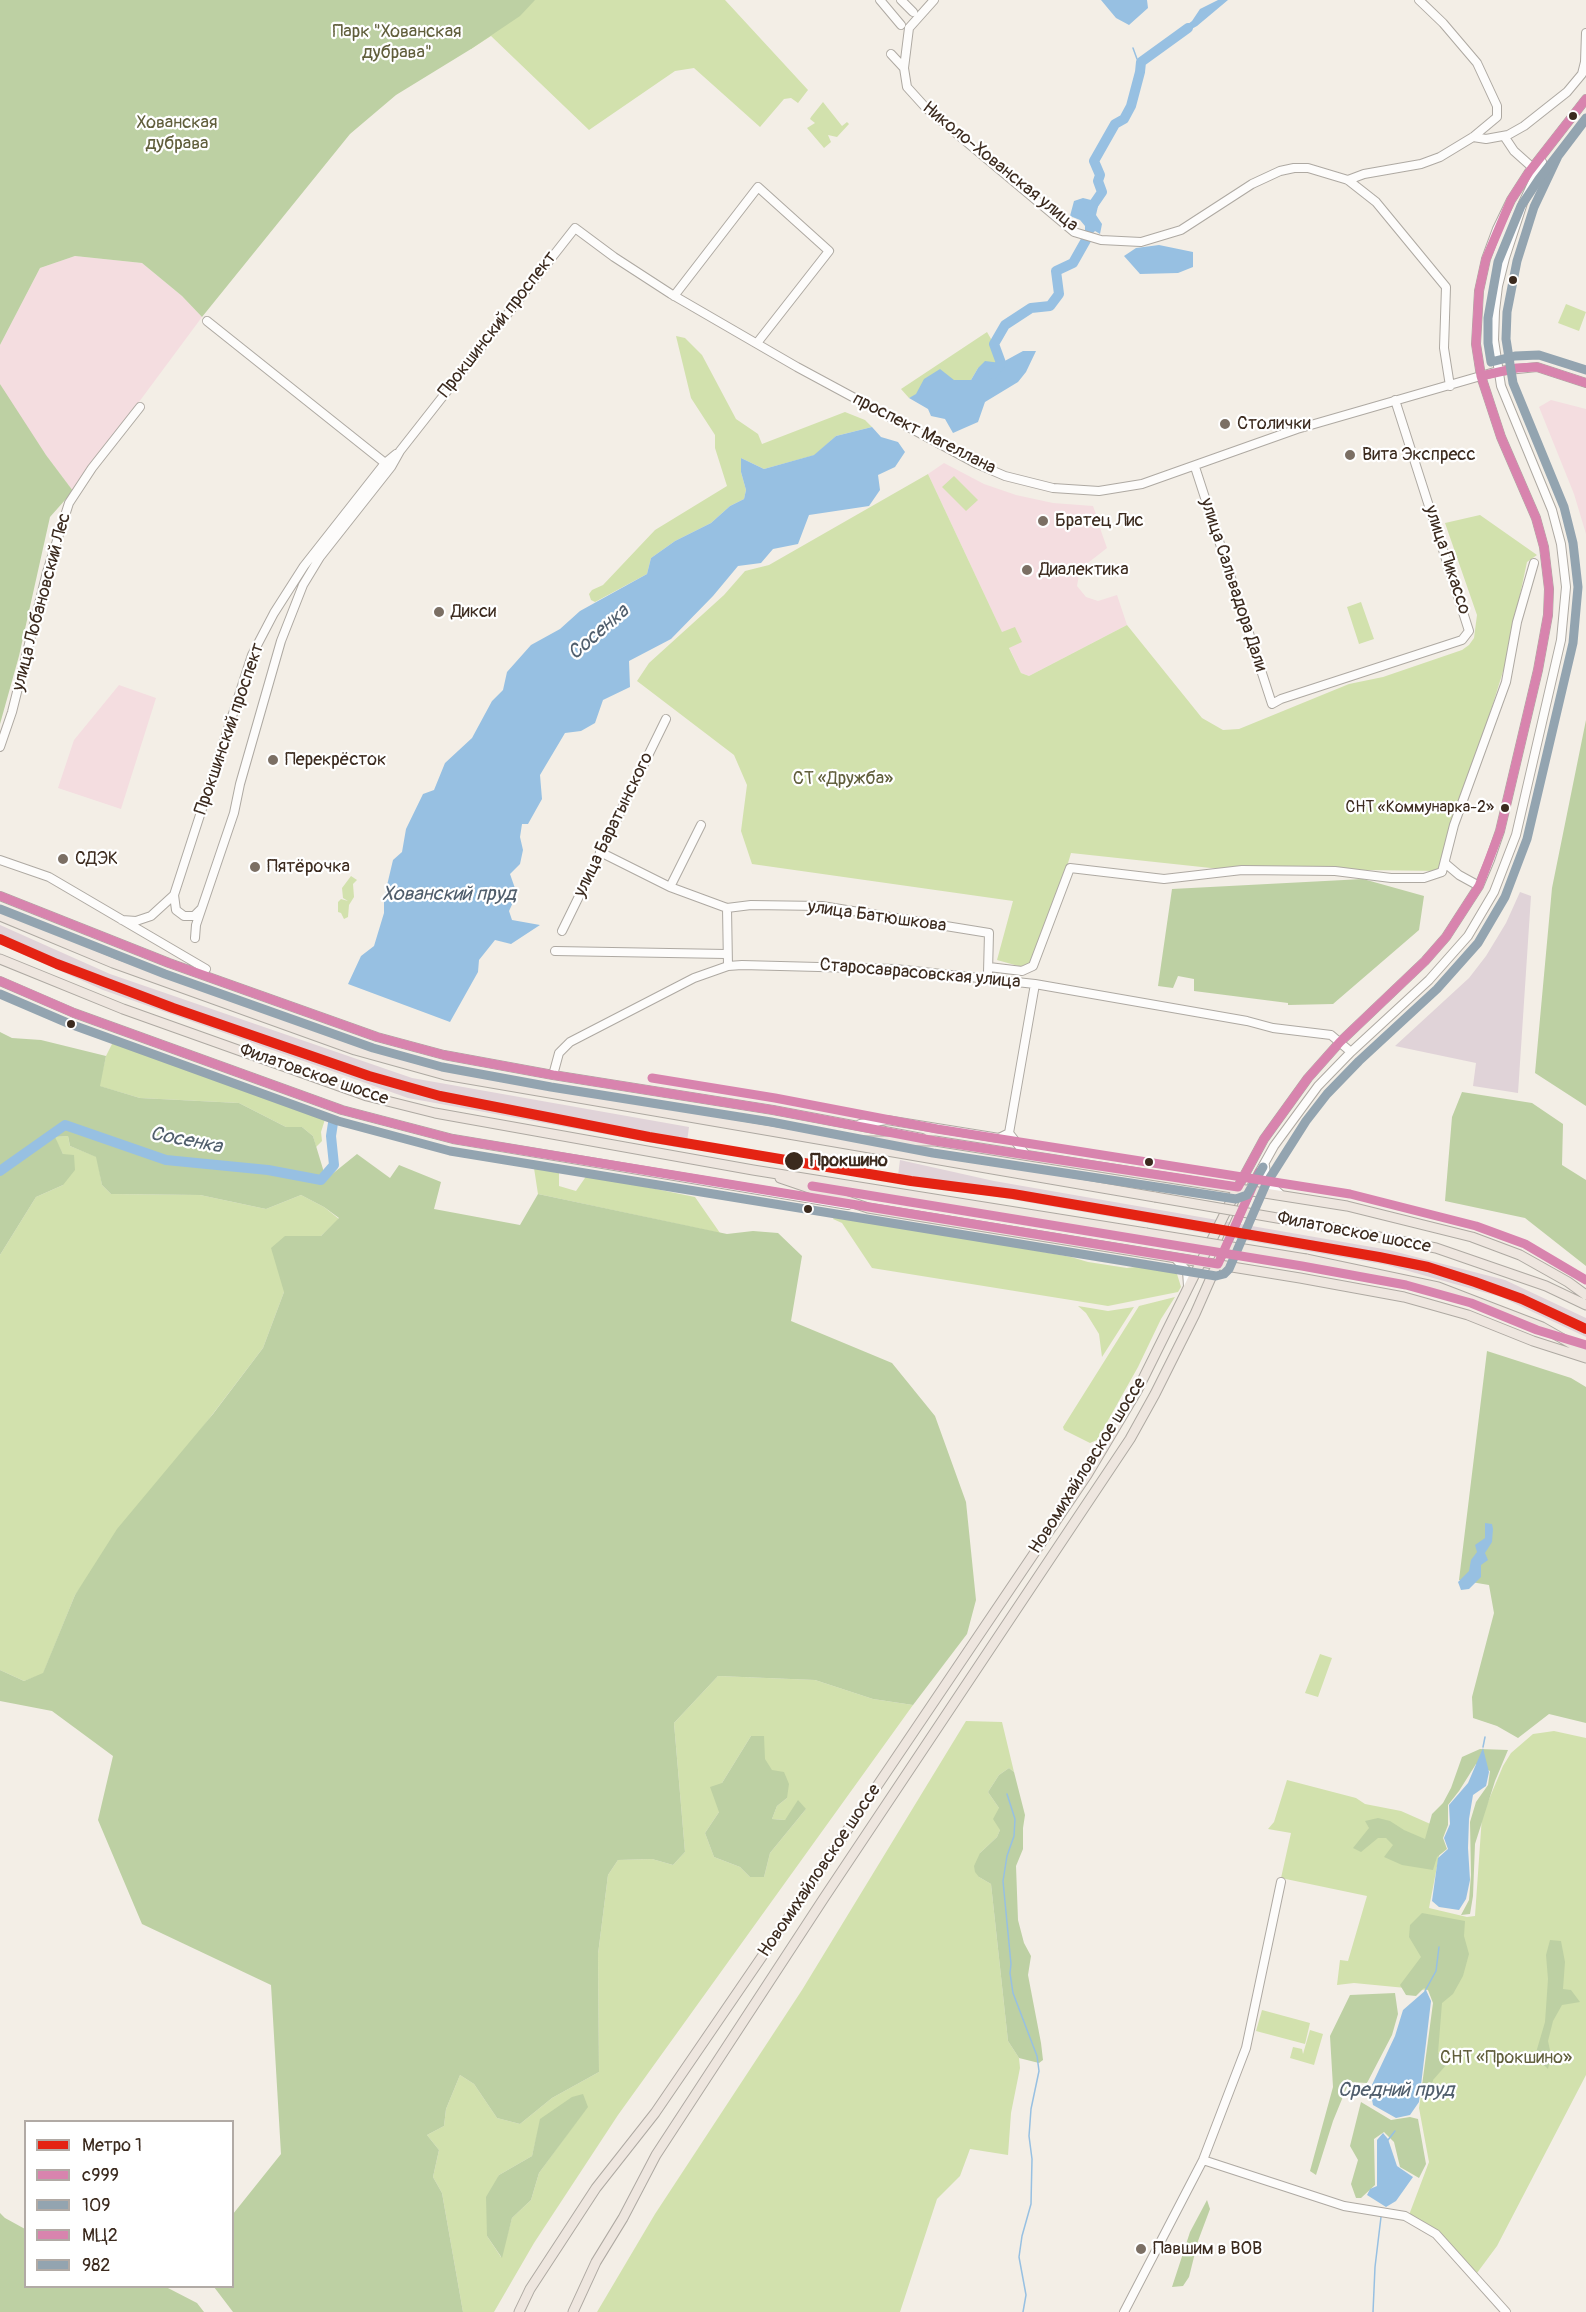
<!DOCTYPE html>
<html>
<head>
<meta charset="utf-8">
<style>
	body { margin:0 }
	#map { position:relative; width:1586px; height:2312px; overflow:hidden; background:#f3eee6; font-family:Pangolin,sans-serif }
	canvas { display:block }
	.legend { position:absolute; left:24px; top:2120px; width:210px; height:168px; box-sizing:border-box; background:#fff; border:2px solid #b1aaa5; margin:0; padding:8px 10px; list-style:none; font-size:18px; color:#3b2a1e }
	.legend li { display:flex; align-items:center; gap:12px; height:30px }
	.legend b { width:30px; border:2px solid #b1aaa5 }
</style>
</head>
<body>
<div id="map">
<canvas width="1586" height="2312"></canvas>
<ul class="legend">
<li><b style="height:8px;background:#e42313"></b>Метро 1</li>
<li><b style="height:8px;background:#d884ae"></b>с999</li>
<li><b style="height:8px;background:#93a4b0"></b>109</li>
<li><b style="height:8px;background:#d884ae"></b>МЦ2</li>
<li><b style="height:8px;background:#93a4b0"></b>982</li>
</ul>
</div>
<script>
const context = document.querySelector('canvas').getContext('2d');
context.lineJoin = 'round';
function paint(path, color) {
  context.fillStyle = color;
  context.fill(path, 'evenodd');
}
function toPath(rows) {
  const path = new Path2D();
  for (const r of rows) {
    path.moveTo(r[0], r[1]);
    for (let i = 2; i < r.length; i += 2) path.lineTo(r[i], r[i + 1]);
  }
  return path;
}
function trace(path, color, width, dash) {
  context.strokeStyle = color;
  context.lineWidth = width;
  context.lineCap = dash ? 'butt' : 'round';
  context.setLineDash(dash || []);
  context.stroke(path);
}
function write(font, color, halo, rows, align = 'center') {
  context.font = font + ' Pangolin,sans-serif';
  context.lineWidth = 4.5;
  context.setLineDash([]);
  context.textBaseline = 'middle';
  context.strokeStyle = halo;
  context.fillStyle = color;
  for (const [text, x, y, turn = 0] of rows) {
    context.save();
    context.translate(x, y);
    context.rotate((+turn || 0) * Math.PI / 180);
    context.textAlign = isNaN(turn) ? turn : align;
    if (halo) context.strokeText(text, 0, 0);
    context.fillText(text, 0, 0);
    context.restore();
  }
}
paint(toPath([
	[75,256,142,263,182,296,202,317,73,491,46,455,3,391,0,384,0,345,40,268],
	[1551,400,1586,409,1586,534,1574,494,1539,407],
	[944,463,984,484,1016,495,1053,503,1093,506,1098,520,1095,521,1095,526,1100,528,1107,548,1084,566,1079,575,1077,586,1086,597,1098,601,1117,595,1127,625,1029,676,1021,673,928,474],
	[119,685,156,698,121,809,58,788,74,740]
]), '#f4dde0');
paint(toPath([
	[1520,892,1531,896,1518,1093,1473,1086,1476,1063,1395,1046,1469,978,1486,956,1506,923],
	[0,925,110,974,412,1078,689,1127,686,1149,408,1098,103,990,0,944],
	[900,1160,994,1181,1389,1250,1505,1280,1586,1318,1586,1337,1501,1297,1387,1265,992,1196,897,1184]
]), '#e0d3d8');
paint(toPath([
	[274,0,725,0,808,90,798,103,791,98,784,99,760,127,694,68,675,71,589,130,491,36,471,49],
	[823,102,842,126,847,122,849,124,837,137,828,135,831,142,824,148,807,128,815,123,810,119,811,117],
	[1566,304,1586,312,1579,331,1558,323],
	[987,332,994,344,1001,363,978,368,971,380,954,380,909,398,901,389],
	[676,336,685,338,702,355,736,419,758,434,762,444,845,412,865,420,872,427,836,436,815,455,764,469,741,458,741,472,746,490,744,499,730,506,711,523,675,541,651,558,647,574,595,602,591,600,589,594,592,590,603,585,655,530,727,486,715,448,715,435,691,398],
	[928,474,1002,632,1015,627,1022,642,1009,648,1021,673,1029,676,1127,625,1202,718,1223,730,1239,729,1349,684,1383,677,1462,650,1469,645,1474,638,1477,615,1445,523,1480,515,1537,555,1527,562,1505,665,1441,871,1211,868,1071,853,1039,960,1022,967,997,960,1013,901,752,864,741,831,747,785,734,755,637,681,649,663,724,595,745,571,769,565],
	[954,476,978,500,966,511,942,487],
	[1361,602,1374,639,1359,644,1347,607],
	[351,876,357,880,353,884,354,897,349,905,348,917,344,919,341,913,338,912,338,902,341,899,348,901,343,898,342,888],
	[115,1038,327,1113,321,1132,322,1141,316,1147,313,1136,302,1127,286,1127,239,1103,140,1098,99,1086,106,1056],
	[68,1136,70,1146,97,1157,102,1185,111,1194,200,1195,266,1209,301,1195,324,1207,339,1219,321,1236,285,1236,284,1292,263,1348,75,1595,43,1674,24,1681,0,1670,0,1255,36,1197,63,1185,63,1154,54,1137],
	[534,1168,559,1173,559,1186,576,1191,587,1175,695,1197,720,1233,538,1194],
	[834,1217,853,1217,1071,1257,1088,1262,1127,1268,1144,1266,1170,1270,1177,1274,1181,1287,1178,1292,1108,1306,872,1268,842,1223,833,1219],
	[1175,1297,1161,1319,1138,1367,1097,1440,1090,1443,1064,1430,1063,1427,1139,1306],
	[1078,1306,1108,1311,1134,1307,1102,1357,1099,1334,1086,1313],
	[1320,1654,1332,1658,1318,1697,1305,1693],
	[718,1676,815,1680,873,1699,913,1705,618,2115,534,2243,494,2312,463,2312,442,2193,433,2177,439,2150,427,2135,444,2126,446,2109,460,2075,474,2084,497,2118,520,2124,552,2098,599,2072,598,1954,608,1875,618,1860,652,1859,673,1865,685,1852,674,1723],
	[751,1736,787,1798,777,1806,772,1819,785,1820,806,1809,770,1853,764,1877,750,1877,740,1867,714,1857,705,1833,719,1812,722,1783],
	[587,2107,539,2173,531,2200,512,2218,501,2257,487,2236,499,2175,532,2156,541,2119],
	[966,1721,1002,1722,1014,1772,1009,1768,999,1775,988,1792,999,1808,1000,1830,997,1837,980,1853,979,1877,991,1884,1008,2041,1019,2058,1020,2068,1011,2113,1008,2155,970,2149,960,2176,937,2199,900,2312,597,2312,655,2214,802,1990],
	[1554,1731,1586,1738,1586,2075,1497,2246,1477,2273,1435,2230,1409,2215,1429,2162,1419,2108,1437,1991,1354,1983,1337,1985,1340,1960,1348,1961,1367,1896,1281,1878,1291,1833,1268,1829,1274,1822,1287,1780,1356,1798,1365,1804,1401,1811,1444,1830,1429,1908,1467,1917,1475,1916,1482,1816,1503,1766,1511,1753,1533,1734],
	[1262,2010,1310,2023,1305,2044,1256,2031],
	[1310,2030,1323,2034,1314,2065,1290,2058,1293,2047,1302,2049,1303,2054]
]), '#d2e1ad');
paint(toPath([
	[0,0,535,0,520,16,471,49,396,95,350,134,202,317,182,296,142,263,75,256,40,268,0,345],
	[0,384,46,455,73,491,50,517,19,656,0,724],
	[1586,720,1586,1106,1535,1073,1552,888],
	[1363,879,1424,896,1419,930,1333,1004,1288,1005,1288,1003,1194,991,1194,979,1178,976,1173,988,1158,986,1172,889],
	[0,1032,12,1038,41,1040,106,1056,100,1086,140,1098,239,1103,286,1127,302,1127,313,1136,326,1179,357,1154,390,1178,399,1165,441,1182,434,1209,520,1225,538,1194,727,1234,753,1231,778,1233,802,1256,791,1321,892,1363,935,1416,966,1502,976,1600,967,1634,913,1705,873,1699,815,1680,718,1676,674,1723,685,1852,673,1865,652,1859,618,1860,608,1875,598,1954,599,2072,552,2098,520,2124,497,2118,474,2084,460,2075,446,2109,444,2126,427,2135,439,2150,433,2177,442,2193,463,2312,233,2312,214,2287,232,2286,233,2214,281,2154,271,1985,142,1924,98,1820,113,1756,52,1711,0,1701,0,1670,24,1681,43,1673,75,1595,117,1529,213,1414,263,1348,284,1292,271,1248,285,1236,321,1236,339,1218,324,1207,301,1195,266,1209,200,1195,111,1194,102,1185,96,1157,70,1146,68,1136,55,1137,63,1154,74,1155,75,1170,63,1185,36,1197,0,1255],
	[1462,1092,1532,1103,1563,1124,1562,1165,1586,1180,1586,1266,1525,1218,1445,1201,1452,1117],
	[1487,1351,1571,1378,1586,1387,1586,1723,1549,1714,1518,1738,1497,1726,1473,1718,1472,1697,1494,1613,1489,1585,1459,1580],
	[751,1736,764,1736,765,1759,772,1770,784,1772,789,1784,787,1798,777,1806,772,1819,785,1820,798,1800,806,1809,770,1853,764,1877,750,1877,740,1867,714,1857,705,1833,719,1812,710,1787,722,1783],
	[1480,1749,1508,1750,1495,1781,1475,1844,1473,1896,1470,1914,1461,1915,1469,1900,1471,1875,1470,1822,1476,1802,1488,1785,1490,1771,1476,1764,1459,1791,1448,1805,1448,1825,1443,1838,1447,1849,1437,1857,1433,1870,1402,1865,1384,1857,1393,1845,1386,1838,1378,1838,1361,1852,1353,1848,1369,1828,1365,1821,1378,1818,1390,1821,1404,1830,1425,1839,1432,1814,1443,1803,1451,1788,1462,1757],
	[1009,1768,1014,1772,1025,1815,1023,1828,1023,1849,1016,1866,1018,1920,1024,1943,1031,1956,1028,1975,1041,2043,1043,2060,1039,2063,1019,2058,1008,2041,991,1884,979,1877,975,1872,974,1866,980,1853,997,1837,1000,1830,993,1819,999,1808,988,1792,999,1775],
	[1422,1913,1465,1921,1464,1936,1469,1954,1463,1976,1453,1994,1442,2003,1438,2053,1447,2064,1433,2080,1431,2093,1421,2093,1433,2003,1428,1990,1424,1988,1416,1996,1406,1995,1400,1985,1421,1957,1409,1937,1410,1925],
	[1550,1940,1561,1941,1565,1962,1563,1989,1571,1990,1580,2002,1562,2005,1553,2021,1548,2041,1551,2055,1548,2069,1535,2056,1545,2022,1548,1979,1546,1955],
	[1395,1993,1398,2014,1392,2035,1367,2083,1349,2082,1333,2121,1316,2175,1310,2171,1333,2087,1330,2036,1350,1995],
	[583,2094,588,2107,539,2173,531,2200,512,2218,502,2258,487,2236,486,2197,499,2175,532,2156,540,2119,572,2097],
	[1361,2102,1391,2120,1410,2117,1418,2119,1426,2164,1419,2178,1400,2167,1394,2142,1384,2132,1374,2139,1375,2185,1361,2198,1356,2198,1351,2184,1358,2160,1350,2146],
	[1207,2200,1210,2209,1198,2241,1189,2277,1183,2286,1172,2287,1190,2232],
	[0,2213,5,2218,25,2229,26,2286,166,2287,197,2303,204,2312,0,2312]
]), '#bdd0a3');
paint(toPath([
	[1101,0,1147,0,1148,8,1129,25,1116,18],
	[1218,0,1228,0,1197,26,1177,37,1179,31,1192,21,1200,9],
	[1083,198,1099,202,1096,215,1102,224,1100,234,1095,231,1091,235,1085,233,1085,226,1080,220,1070,216,1074,201],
	[1159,245,1193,252,1193,267,1178,273,1140,274,1124,256,1136,248],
	[1023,351,1036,351,1026,372,1018,382,985,402,978,422,962,429,953,433,945,419,931,416,928,409,909,398,916,394,924,379,940,369,954,380,971,380,978,368,985,361,1001,363],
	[872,427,881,437,898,442,905,452,895,467,878,475,880,490,869,506,809,515,798,544,773,549,761,563,738,566,713,596,671,639,629,661,630,687,603,700,595,723,581,731,565,733,540,775,542,799,528,824,522,824,520,837,523,850,520,864,510,874,517,894,509,911,512,920,540,925,511,944,495,940,479,960,478,972,450,1022,348,984,361,956,374,946,384,913,384,898,393,860,402,852,406,829,423,794,434,790,445,763,472,738,492,701,503,690,507,672,531,645,560,629,580,611,647,574,651,558,675,541,711,523,730,506,744,499,746,490,741,472,741,458,764,469,814,455,836,436],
	[1485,1523,1492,1524,1493,1529,1492,1542,1485,1553,1488,1560,1481,1565,1481,1577,1469,1589,1461,1590,1458,1582,1469,1571,1471,1560,1477,1552,1475,1545,1485,1538],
	[1483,1748,1489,1772,1486,1786,1473,1795,1469,1819,1468,1848,1470,1880,1466,1899,1459,1910,1439,1907,1432,1901,1438,1858,1448,1849,1444,1838,1450,1824,1449,1805,1468,1783],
	[1426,1990,1431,2001,1419,2102,1410,2115,1396,2118,1373,2105,1370,2089,1395,2036,1403,2010],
	[1383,2133,1388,2139,1397,2166,1413,2177,1396,2201,1386,2207,1367,2195,1370,2189,1377,2186,1377,2140]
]), '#97c0e2');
trace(toPath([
	[1133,48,1137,59,1141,62],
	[1483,1747,1485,1737],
	[1007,1794,1015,1819,1014,1836,1007,1856,1003,1881,1011,1964,1010,1973,1013,1993,1037,2056,1039,2071,1031,2109,1029,2136,1032,2159,1031,2204,1022,2236,1019,2257,1026,2295,1023,2312],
	[1425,1991,1436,1971,1439,1947],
	[1388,2140,1395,2131],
	[1373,2312,1375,2267,1381,2217]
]), '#97c0e2', 1.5);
trace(toPath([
	[1089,211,1102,192,1098,181,1100,175,1094,161,1115,124,1124,119,1131,106,1140,72,1141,62,1188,28],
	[993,374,1001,363,994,344,1005,325,1031,308,1050,306,1059,294,1056,271,1073,263,1086,240],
	[0,1171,65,1125,166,1160,268,1170,321,1180,334,1165,331,1136,333,1123]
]), '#97c0e2', 10);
const minor = toPath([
	[880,0,901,25],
	[901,0,913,12],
	[891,54,904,68,907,87,926,108,1074,232,1101,240,1141,242,1181,230,1252,184,1280,171,1294,168,1308,168,1348,180,1376,202,1446,287,1444,348,1450,386],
	[904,68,909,28,934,0],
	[1504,136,1514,151,1533,168],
	[1473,137,1486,139,1508,135,1524,126,1567,92,1582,74,1585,62,1586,33],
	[1348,180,1364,174,1421,164,1440,157,1473,137,1497,117,1497,106,1477,63,1443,23,1419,0],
	[674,296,758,187,829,251,757,343],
	[207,321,385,463],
	[1195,467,1272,704,1281,699,1462,640,1469,631,1395,400],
	[0,747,12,712,47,572,69,503,92,468,140,407],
	[600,852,670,887,727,908,751,905,822,906,989,933,988,972],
	[0,860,49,877,206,969],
	[1446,864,1459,875,1479,886],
	[670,887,701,825],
	[0,896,169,963,377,1037,444,1055,553,1075,773,1110,922,1138],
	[727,908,728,966],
	[201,909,194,916,184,916,176,910,174,895,252,655,274,613,304,566,385,463,396,454],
	[122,920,136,921,151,916,174,895],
	[562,931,666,719],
	[195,938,196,925,234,813,240,784,281,641,303,585,320,557,391,467,400,451,575,228,614,257,671,294,797,367,977,464,1005,476,1053,488,1099,491,1142,484,1297,429,1498,371,1537,367,1586,383],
	[555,951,726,954],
	[989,967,1022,971,1033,966,1070,868,1164,879,1242,870,1335,871,1391,878,1424,878,1442,872,1454,825,1506,682,1517,622,1534,563],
	[0,981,74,1013,342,1110,453,1139,848,1205],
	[553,1075,559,1053,570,1042,694,978,728,966,742,965,895,969,1035,984,1247,1021,1273,1028,1331,1035,1351,1052],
	[860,1124,887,1120,999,1138,1009,1133],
	[1026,1155,1009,1133,1035,984],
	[1265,1166,1267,1182,1280,1194],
	[1238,1187,1264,1139,1308,1078,1340,1042,1425,961,1446,937,1479,886,1490,860,1500,831,1538,670,1548,615,1549,589,1544,547,1536,518,1501,437,1481,376,1476,344,1479,291,1486,259,1497,229,1511,200,1529,172,1586,99],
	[1250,1189,1274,1146,1318,1086,1351,1052,1429,980,1468,936,1494,892,1516,835,1561,640,1566,587,1561,544,1552,510,1501,386,1494,340,1495,311,1498,286,1505,258,1523,203,1542,162],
	[1175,1258,1187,1271,1188,1286],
	[1203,2160,1344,2206,1405,2216,1436,2234,1506,2312],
	[1124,2312,1203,2160,1246,2048,1281,1882]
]);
const major = toPath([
	[0,916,113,963,355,1050,445,1075,1155,1197],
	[0,959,123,1009,367,1096,435,1113,753,1170,1146,1233],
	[853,1141,935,1141,1347,1206,1472,1237,1520,1255,1568,1282,1586,1295],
	[780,1178,868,1208,1300,1278,1404,1297,1468,1315,1533,1341,1586,1358],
	[1312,1224,1436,1248,1546,1286,1586,1305],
	[1306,1259,1438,1287,1542,1327,1586,1352],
	[519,2312,530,2289,596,2188,655,2113,761,1958,1087,1475,1137,1391,1238,1187],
	[573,2312,596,2262,623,2218,656,2155,824,1898,1130,1439,1155,1394,1195,1314,1250,1189]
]);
trace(minor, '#aea9a2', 10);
trace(major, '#aea9a2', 11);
trace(minor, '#fdfcfb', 8);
trace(major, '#eee6df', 9);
const majorBridge = toPath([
	[1155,1197,1312,1224],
	[1146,1233,1306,1259]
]);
trace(majorBridge, '#aea9a2', 11, []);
trace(majorBridge, '#eee6df', 9);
trace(toPath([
	[1481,376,1517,368,1537,367,1586,383],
	[0,896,169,963,377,1037,444,1055,553,1075,773,1110,935,1141,1238,1187,1264,1139,1308,1078,1340,1042,1425,961,1446,937,1479,886,1500,831,1538,670,1548,615,1549,589,1544,547,1536,518,1501,437,1481,376,1476,344,1479,291,1486,259,1511,200,1529,172,1586,99],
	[0,981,74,1013,342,1110,453,1139,1218,1264,1259,1172]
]), '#d884ae', 9);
trace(toPath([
	[0,909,165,974,373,1048,442,1067,551,1087,771,1122,933,1153,1236,1199,1247,1195,1263,1167],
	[0,994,70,1024,338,1121,450,1151,1216,1276,1224,1274,1229,1269,1266,1184,1306,1121,1327,1094,1359,1061,1437,989,1478,943,1505,897,1527,839,1573,643,1578,587,1573,543,1564,507,1513,383,1506,339,1507,312,1517,261,1534,207,1558,156,1586,119]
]), '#93a4b0', 9);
trace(toPath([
	[652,1078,775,1098,937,1129,1350,1194,1476,1226,1525,1244,1586,1280],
	[812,1186,1302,1266,1406,1285,1471,1303,1537,1330,1586,1345]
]), '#d884ae', 9);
trace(toPath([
	[1586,118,1539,179,1521,206,1498,262,1488,318,1488,343,1491,362,1515,356,1539,355,1586,370]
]), '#93a4b0', 9);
trace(toPath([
	[0,939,57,964,173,1008,369,1076,440,1096,649,1137,911,1181,1013,1194,1379,1257,1428,1267,1475,1282,1522,1299,1586,1329]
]), '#e42313', 10);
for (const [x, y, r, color] of [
	[1573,116,5,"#3b2a1e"],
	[1513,280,5,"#3b2a1e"],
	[1225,424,6,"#7b6f64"],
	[1350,455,6,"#7b6f64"],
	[1043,521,6,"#7b6f64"],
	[1027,570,6,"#7b6f64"],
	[439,612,6,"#7b6f64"],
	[273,760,6,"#7b6f64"],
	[1505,808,5,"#3b2a1e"],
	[63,859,6,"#7b6f64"],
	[255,867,6,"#7b6f64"],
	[71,1024,5,"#3b2a1e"],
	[794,1161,10,"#3b2a1e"],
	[1149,1162,5,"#3b2a1e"],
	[808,1209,5,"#3b2a1e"],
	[1141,2249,6,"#7b6f64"]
]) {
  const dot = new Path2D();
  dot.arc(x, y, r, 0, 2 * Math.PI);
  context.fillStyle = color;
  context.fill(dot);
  trace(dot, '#fff', 2);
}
write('16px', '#3b2a1e', '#fff', [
	["СНТ «Коммунарка-2»",1494,808]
], 'right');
write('18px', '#605e3b', '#fff', [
	["Парк \"Хованская",397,32],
	["дубрава\"",397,53],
	["Хованская",177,123],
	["дубрава",177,144],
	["СТ «Дружба»",843,779],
	["СНТ «Прокшино»",1506,2058]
]);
write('18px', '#3b2a1e', '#fff', [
	["Николо-Хованская улица",1000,167,39],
	["Прокшинский проспект",498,325,-52],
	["проспект Магеллана",924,434,27],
	["улица Пикассо",1447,560,72],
	["улица Сальвадора Дали",1233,585,72],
	["улица Лобановский Лес",42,602,-75],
	["Прокшинский проспект",230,729,-71],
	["улица Баратынского",614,825,-64],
	["улица Батюшкова",877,917,8],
	["Старосаврасовская улица",920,974,5],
	["Филатовское шоссе",314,1075,19],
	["Филатовское шоссе",1354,1233,11],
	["Новомихайловское шоссе",1088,1466,-58],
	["Новомихайловское шоссе",820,1871,-56]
]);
write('18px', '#3b2a1e', '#fff', [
	["Столички",1237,424],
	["Вита Экспресс",1362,455],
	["Братец Лис",1055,521],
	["Диалектика",1039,570],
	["Дикси",451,612],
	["Перекрёсток",285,760],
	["СДЭК",75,859],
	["Пятёрочка",267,867],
	["Павшим в ВОВ",1153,2249]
], 'left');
write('bold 18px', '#3b2a1e', '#fff', [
	["Прокшино",810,1161]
], 'left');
write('italic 20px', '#505e6c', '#fff', [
	["Сосенка",599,633,-41],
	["Хованский пруд",449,895],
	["Сосенка",186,1141,11],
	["Средний пруд",1396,2091]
]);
</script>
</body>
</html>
